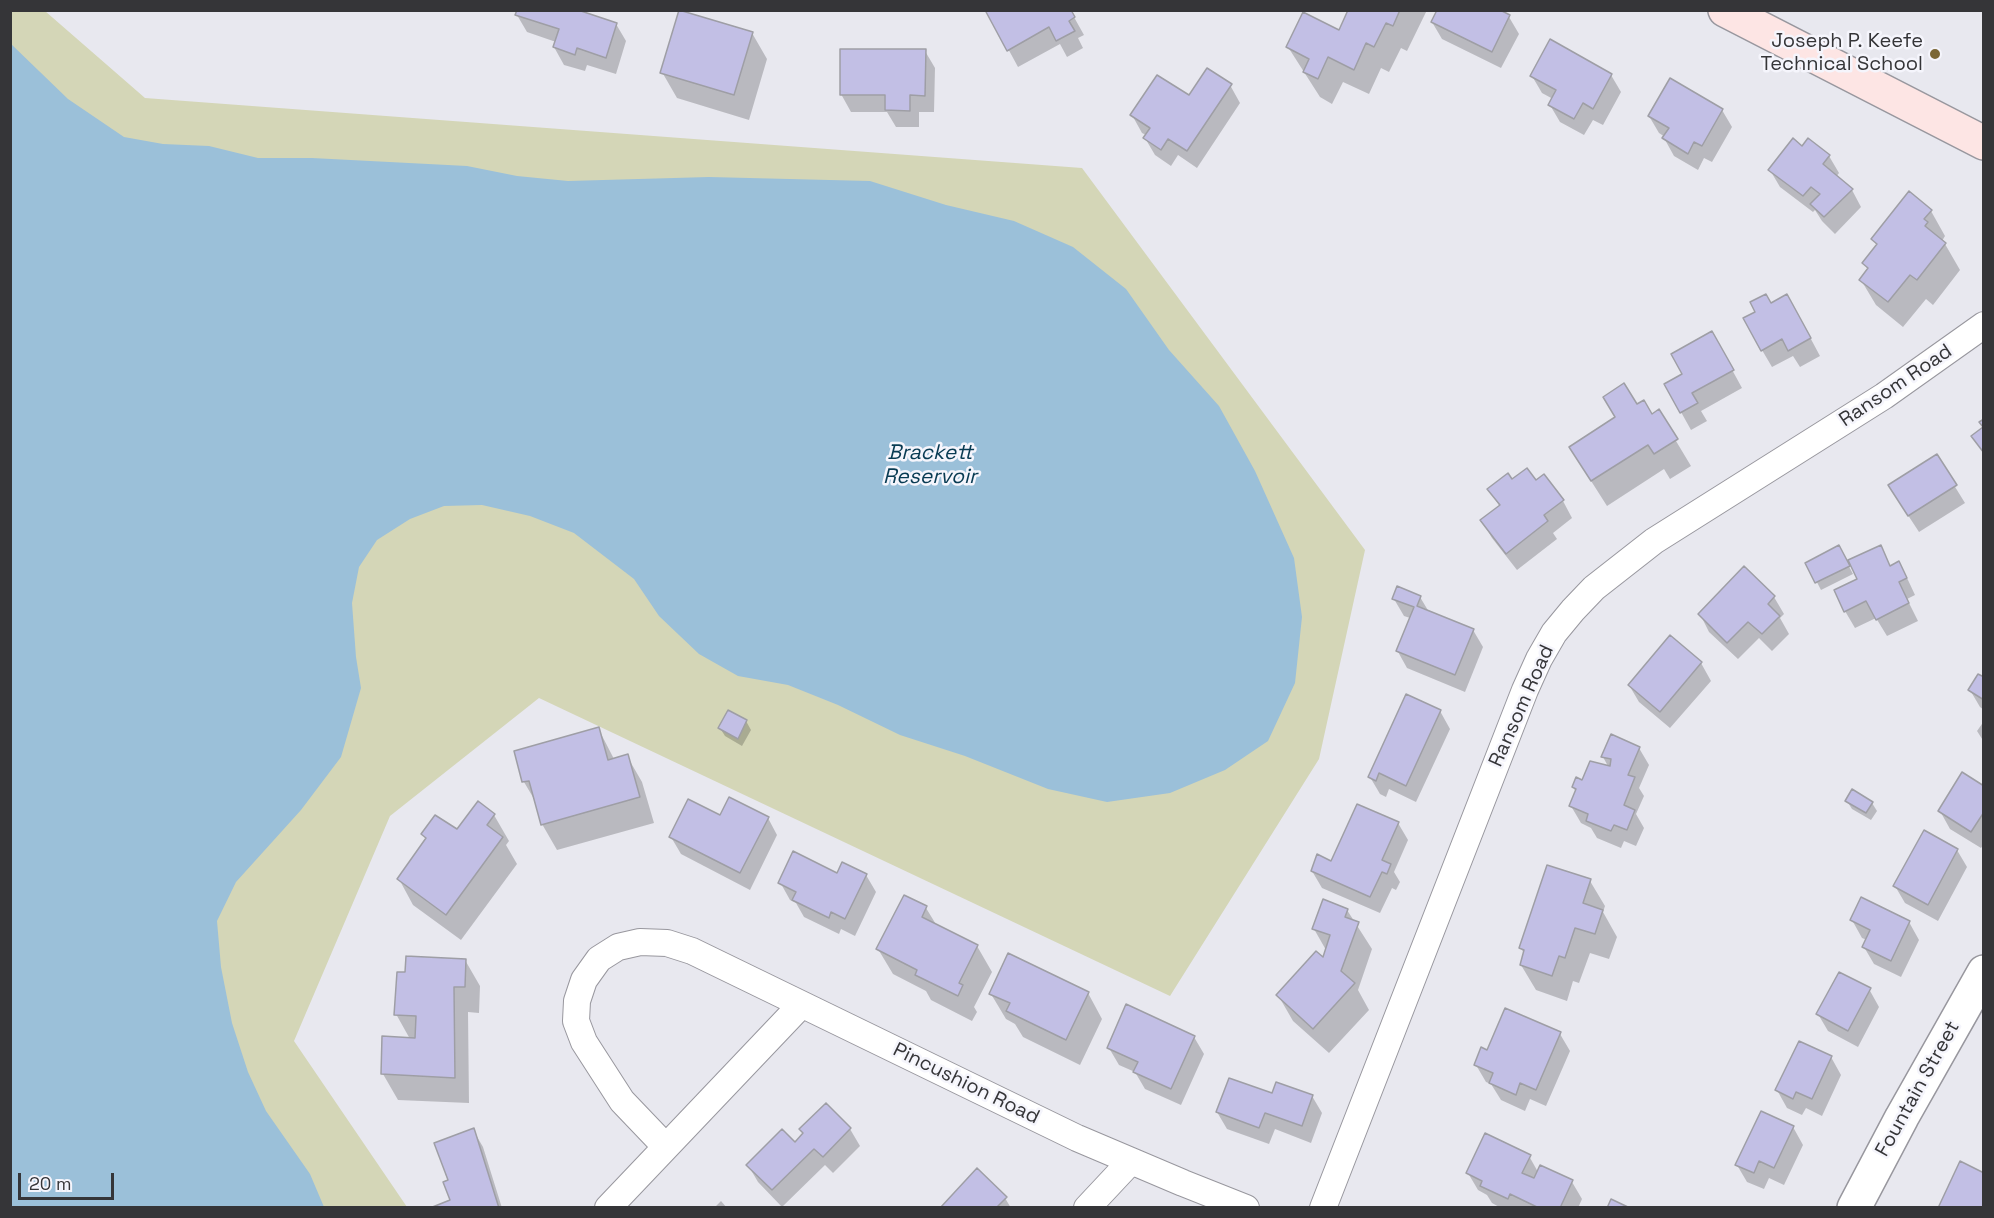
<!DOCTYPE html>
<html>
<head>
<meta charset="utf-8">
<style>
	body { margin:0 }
	#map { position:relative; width:1994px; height:1218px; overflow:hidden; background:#e8e8ef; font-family:"Space Grotesk",sans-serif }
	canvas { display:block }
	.frame { position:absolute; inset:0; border:12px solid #353538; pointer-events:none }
	.scale { position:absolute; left:18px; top:1173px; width:96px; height:27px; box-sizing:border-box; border:3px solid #353538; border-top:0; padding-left:8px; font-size:18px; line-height:21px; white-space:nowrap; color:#353538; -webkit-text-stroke:4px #f5f5fc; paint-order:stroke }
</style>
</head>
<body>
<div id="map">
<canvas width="1994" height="1218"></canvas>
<div class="frame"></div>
<div class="scale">20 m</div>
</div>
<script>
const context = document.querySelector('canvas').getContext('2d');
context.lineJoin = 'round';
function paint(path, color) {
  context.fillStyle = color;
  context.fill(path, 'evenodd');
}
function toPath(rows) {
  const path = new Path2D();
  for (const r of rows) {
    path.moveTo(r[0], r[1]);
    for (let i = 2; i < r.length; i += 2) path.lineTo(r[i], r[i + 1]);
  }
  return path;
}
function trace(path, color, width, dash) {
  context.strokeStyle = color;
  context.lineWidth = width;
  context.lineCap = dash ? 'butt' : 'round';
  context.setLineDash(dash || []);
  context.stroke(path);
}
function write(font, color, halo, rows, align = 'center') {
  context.font = font + ' "Space Grotesk",sans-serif';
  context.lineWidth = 5;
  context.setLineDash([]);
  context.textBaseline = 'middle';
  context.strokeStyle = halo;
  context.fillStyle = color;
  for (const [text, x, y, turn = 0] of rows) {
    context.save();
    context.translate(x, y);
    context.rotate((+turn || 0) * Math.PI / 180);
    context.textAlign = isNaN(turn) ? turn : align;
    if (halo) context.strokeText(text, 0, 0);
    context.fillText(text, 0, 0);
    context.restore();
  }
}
paint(toPath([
	[10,11,45,11,145,98,1082,168,1365,550,1319,759,1170,996,539,698,390,816,294,1041,407,1207,11,1207]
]), '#d4d6b7');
paint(toPath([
	[10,43,68,99,124,137,163,144,209,146,258,158,312,158,467,166,517,176,568,181,709,177,870,181,946,205,1014,221,1073,247,1126,289,1169,350,1219,406,1255,471,1294,558,1302,617,1295,683,1268,741,1225,770,1170,793,1107,802,1048,789,965,756,900,735,838,705,788,685,738,676,699,654,659,616,634,579,574,533,530,516,482,505,444,506,410,519,377,540,359,567,352,603,356,657,361,688,341,757,301,810,236,882,217,921,221,967,232,1023,248,1072,266,1111,310,1174,324,1207,11,1207]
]), '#9bc0d9');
paint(toPath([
	[518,10,584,10,587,15,616,24,626,41,616,74,587,65,585,71,564,65,554,47,556,42,527,32,517,15],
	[987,10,1070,10,1084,35,1078,38,1083,48,1067,57,1060,44,1018,67],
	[1350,10,1427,10,1407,51,1401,48,1389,72,1381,68,1369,94,1343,82,1332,104,1320,97,1288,47,1339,32],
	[1509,17,1519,34,1501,68,1442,39,1432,22],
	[752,33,767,59,749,120,677,98,662,72],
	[925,51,935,68,934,112,919,112,919,127,896,127,887,112,851,112,841,94],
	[1611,75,1621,92,1603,125,1593,120,1584,135,1560,122,1550,105,1553,99,1542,93,1532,76],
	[1230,85,1240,103,1197,168,1178,155,1171,166,1155,155,1145,138,1146,135,1142,133,1132,115],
	[1722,110,1732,127,1712,162,1704,158,1698,170,1674,156,1664,138,1665,137,1659,133,1649,116],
	[1802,148,1829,156,1839,173,1836,177,1852,190,1861,207,1835,234,1822,221,1815,210,1813,212,1780,187,1770,170],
	[1931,211,1945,236,1942,241,1945,244,1960,270,1933,305,1926,299,1903,327,1876,305,1861,280,1868,270,1864,263,1877,246,1873,239],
	[1770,304,1797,313,1820,356,1800,367,1793,356,1772,367,1762,350],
	[1712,333,1742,388,1701,411,1707,421,1691,430,1666,385,1684,375],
	[1637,406,1652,416,1658,411,1691,466,1670,479,1664,469,1607,506,1586,473],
	[1936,456,1965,503,1919,532,1900,503],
	[1543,477,1563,501,1572,518,1553,533,1557,539,1517,570,1492,538,1482,521,1500,507,1489,489,1512,481,1536,482],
	[1880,547,1891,567,1898,563,1908,580,1915,595,1907,599,1918,621,1887,636,1876,618,1855,628,1845,611,1859,580],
	[1843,555,1853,574,1821,590,1807,563],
	[1420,597,1429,612,1473,630,1483,647,1465,692,1407,668,1397,650,1410,618,1404,616,1394,599],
	[1774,597,1784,614,1780,618,1789,634,1772,651,1759,638,1738,659,1709,632,1700,614],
	[1701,663,1711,681,1670,728,1639,702,1629,685],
	[1984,679,1984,710,1980,707,1970,690],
	[1407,696,1440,711,1450,729,1416,802,1389,789,1386,797,1380,794,1370,777],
	[746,721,751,730,742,746,725,736,720,728],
	[1984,721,1984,742,1977,731],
	[598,728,614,759,627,756,642,782,654,823,557,850,542,824,537,804,524,782,516,752],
	[1639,748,1649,765,1639,788,1644,796,1636,814,1644,828,1636,846,1624,841,1621,848,1597,838,1591,828,1581,823,1571,806,1576,792,1573,787,1609,768,1603,757],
	[1984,787,1984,844,1981,848,1950,829,1940,811],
	[1847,801,1872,803,1877,811,1871,820,1852,809],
	[494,815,509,841,506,845,517,864,461,940,413,905,399,879,426,840,423,834,457,832],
	[720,817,768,818,777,835,750,890,681,854,671,837],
	[1398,823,1408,840,1394,872,1400,882,1396,890,1392,888,1380,913,1322,888,1312,871,1332,863],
	[1957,850,1967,867,1938,921,1905,903,1895,886],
	[838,875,866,875,876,892,855,936,841,929,839,934,804,917,796,903,790,900,780,882],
	[1590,881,1605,906,1603,912,1617,937,1609,959,1590,953,1579,983,1573,981,1567,1001,1536,990,1521,965,1525,955,1521,948],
	[926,908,937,926,977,946,992,972,974,1007,977,1012,972,1021,931,1000,926,991,893,974,878,949],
	[1347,910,1372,949,1358,990,1369,1010,1329,1053,1293,1021,1278,995,1324,960,1326,950,1314,929],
	[1852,920,1909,922,1919,940,1901,977,1874,964,1864,947,1867,940,1862,938],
	[465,960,480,986,479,1013,468,1012,469,1103,398,1100,383,1074,410,1039,396,1014,407,973],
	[1869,989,1879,1007,1858,1047,1828,1031,1818,1014],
	[1088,993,1102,1019,1080,1065,1023,1037,1015,1024,1006,1019,991,994],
	[1560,1034,1570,1051,1546,1106,1530,1099,1525,1111,1501,1100,1491,1084,1486,1082,1476,1065,1488,1052],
	[1194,1037,1204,1054,1181,1105,1145,1089,1135,1072,1119,1065,1109,1048],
	[1800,1043,1831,1057,1841,1075,1822,1116,1806,1108,1802,1115,1787,1108,1777,1090],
	[1273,1095,1312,1096,1322,1113,1311,1143,1275,1129,1269,1144,1227,1129,1217,1112],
	[1793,1127,1803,1145,1784,1185,1769,1178,1764,1189,1747,1182,1737,1165],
	[850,1129,860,1146,833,1173,825,1165,782,1207,758,1182,748,1165,795,1144],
	[473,1130,483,1147,502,1208,434,1208,452,1201,450,1181],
	[1529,1156,1538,1172,1572,1182,1582,1199,1578,1208,1501,1208,1492,1203,1487,1195,1478,1190,1468,1173],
	[1005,1198,1011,1208,942,1208],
	[721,1201,727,1208,714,1208]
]), '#0003');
const building = toPath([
	[517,10,578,10,617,23,606,58,577,48,575,55,553,47,559,29,515,15,517,10],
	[679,10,753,32,734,95,660,73,679,10],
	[985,10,1071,10,1075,17,1069,21,1075,31,1056,41,1049,27,1007,51,985,10],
	[1348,10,1400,10,1393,26,1386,23,1374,47,1366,43,1354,70,1328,57,1318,79,1303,72,1309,59,1286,47,1303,12,1339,30,1348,10],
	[1437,10,1500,10,1510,15,1492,52,1431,22,1437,10],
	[1550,39,1612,74,1593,109,1583,103,1574,119,1548,105,1556,90,1530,76,1550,39],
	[840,49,926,49,925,96,910,95,910,111,885,110,885,95,840,95,840,49],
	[1207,68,1232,84,1187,151,1168,139,1161,150,1143,138,1150,128,1130,115,1157,75,1189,95,1207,68],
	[1670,78,1723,109,1702,146,1694,142,1688,154,1662,138,1669,128,1648,116,1670,78],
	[1793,138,1802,146,1808,138,1830,155,1823,164,1853,189,1824,217,1810,204,1820,194,1811,187,1803,196,1768,170,1793,138],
	[1909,191,1932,210,1924,219,1928,222,1925,226,1946,243,1917,280,1910,275,1888,302,1859,280,1868,268,1862,263,1877,244,1871,239,1909,191],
	[1766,294,1771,303,1787,294,1811,338,1788,351,1782,339,1761,351,1743,318,1755,312,1750,302,1766,294],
	[1712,331,1734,370,1692,393,1698,403,1680,413,1664,384,1682,374,1671,354,1712,331],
	[1624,383,1637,404,1644,400,1652,414,1659,409,1678,439,1654,454,1648,445,1591,481,1569,447,1615,417,1603,397,1624,383],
	[1984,419,1984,453,1971,436,1983,427,1979,422,1984,419],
	[1937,454,1957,485,1908,516,1888,485,1937,454],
	[1527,468,1536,480,1544,474,1564,500,1544,515,1548,521,1506,554,1480,520,1500,505,1487,489,1508,473,1512,479,1527,468],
	[1839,545,1850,566,1815,583,1805,563,1839,545],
	[1881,545,1890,566,1899,561,1907,578,1899,582,1909,603,1876,620,1866,601,1844,612,1834,590,1857,579,1848,560,1881,545],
	[1744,566,1775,596,1768,604,1780,616,1762,634,1748,622,1727,643,1698,614,1744,566],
	[1397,586,1421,596,1417,606,1474,629,1455,675,1396,651,1414,607,1392,599,1397,586],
	[1670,635,1702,662,1660,712,1628,685,1670,635],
	[1978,674,1984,677,1984,700,1968,690,1978,674],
	[1406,694,1441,710,1406,786,1379,773,1376,781,1368,777,1406,694],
	[728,710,747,720,738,739,718,728,728,710],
	[599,727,608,760,628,754,640,797,541,825,529,781,522,782,514,751,599,727],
	[1611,734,1640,747,1628,775,1635,777,1624,805,1635,810,1627,830,1614,825,1611,831,1586,821,1588,814,1569,806,1576,789,1572,787,1576,777,1582,780,1590,761,1610,766,1611,759,1601,757,1611,734],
	[1962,772,1984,786,1984,812,1971,832,1938,811,1962,772],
	[1852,789,1873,802,1866,813,1845,801,1852,789],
	[729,797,769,817,740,873,669,837,688,799,720,815,729,797],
	[478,801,495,814,487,825,503,837,446,915,397,879,426,838,421,834,435,815,457,829,478,801],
	[1357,804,1399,822,1382,860,1391,864,1387,874,1382,872,1370,897,1311,871,1317,854,1331,861,1357,804],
	[1924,830,1958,849,1928,905,1893,886,1924,830],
	[793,851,837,873,842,862,867,874,845,919,831,912,829,918,792,900,796,892,778,883,793,851],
	[1547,865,1591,879,1583,903,1603,910,1595,934,1575,928,1565,958,1559,956,1552,976,1520,965,1524,950,1519,948,1547,865],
	[904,895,927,906,922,917,978,945,959,983,963,985,958,996,915,975,917,970,876,949,904,895],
	[1861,897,1910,921,1891,961,1862,947,1870,930,1850,920,1861,897],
	[1323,899,1348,909,1345,917,1359,922,1341,971,1355,983,1313,1029,1276,995,1316,951,1323,957,1330,935,1312,929,1323,899],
	[1008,953,1089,992,1066,1040,1006,1011,1010,1003,989,994,1008,953],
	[406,956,466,959,465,987,454,987,455,1078,381,1074,382,1036,415,1038,416,1016,394,1015,397,972,405,972,406,956],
	[1839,972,1871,988,1848,1031,1816,1014,1839,972],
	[1126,1004,1195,1036,1171,1089,1133,1072,1138,1062,1107,1048,1126,1004],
	[1505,1008,1561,1032,1536,1090,1520,1083,1516,1095,1489,1083,1493,1073,1474,1065,1481,1047,1487,1050,1505,1008],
	[1799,1041,1832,1056,1812,1099,1796,1092,1793,1099,1775,1090,1799,1041],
	[1229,1078,1272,1093,1276,1082,1313,1095,1302,1126,1265,1113,1259,1128,1216,1112,1229,1078],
	[826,1103,851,1128,823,1157,814,1149,772,1190,746,1165,782,1129,795,1142,803,1133,799,1129,826,1103],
	[1761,1111,1794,1126,1774,1168,1759,1161,1754,1173,1735,1165,1761,1111],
	[474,1128,499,1208,430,1208,450,1200,443,1182,448,1180,434,1143,474,1128],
	[1485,1133,1531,1155,1522,1173,1534,1178,1540,1165,1573,1180,1560,1208,1539,1208,1510,1194,1508,1199,1480,1186,1482,1181,1466,1173,1485,1133],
	[1960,1161,1984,1173,1984,1204,1982,1208,1938,1208,1960,1161],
	[977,1168,1007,1197,996,1208,940,1208,977,1168],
	[1611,1199,1630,1208,1607,1208,1611,1199]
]);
paint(building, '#c2bfe5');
trace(building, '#9e9ea5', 1.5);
const minor = toPath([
	[665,1146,622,1101,584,1042,576,1021,577,1001,584,980,599,959,618,947,640,942,667,943,692,951,1077,1138,1183,1183,1246,1208],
	[608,1208,801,1005],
	[1087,1208,1131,1161],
	[1323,1208,1525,690,1539,659,1554,633,1573,610,1594,588,1654,541,1884,396,1984,325]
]);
const tertiary = toPath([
	[1854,1208,1902,1117,1984,972]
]);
const secondary = toPath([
	[1725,10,1984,143]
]);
trace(minor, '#98979e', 28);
trace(tertiary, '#98979e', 36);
trace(secondary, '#98979e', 36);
trace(minor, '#fff', 26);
trace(tertiary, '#fff', 33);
trace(secondary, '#fde5e4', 33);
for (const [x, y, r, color] of [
	[1935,54,6,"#7b6736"]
]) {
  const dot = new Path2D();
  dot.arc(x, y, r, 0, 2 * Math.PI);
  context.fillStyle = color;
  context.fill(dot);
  trace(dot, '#f5f5fc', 2);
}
write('20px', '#353538', '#f5f5fc', [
	["Joseph P. Keefe",1923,42],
	["Technical School",1923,65]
], 'right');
write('20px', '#353538', '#f5f5fc', [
	["Ransom Road",1896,386,-34],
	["Ransom Road",1522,706,-66],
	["Pincushion Road",966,1084,26],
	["Fountain Street",1918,1089,-61]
]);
write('italic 21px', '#083b53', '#f5f5fc', [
	["Brackett",930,453],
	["Reservoir",930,477]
]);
</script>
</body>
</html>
